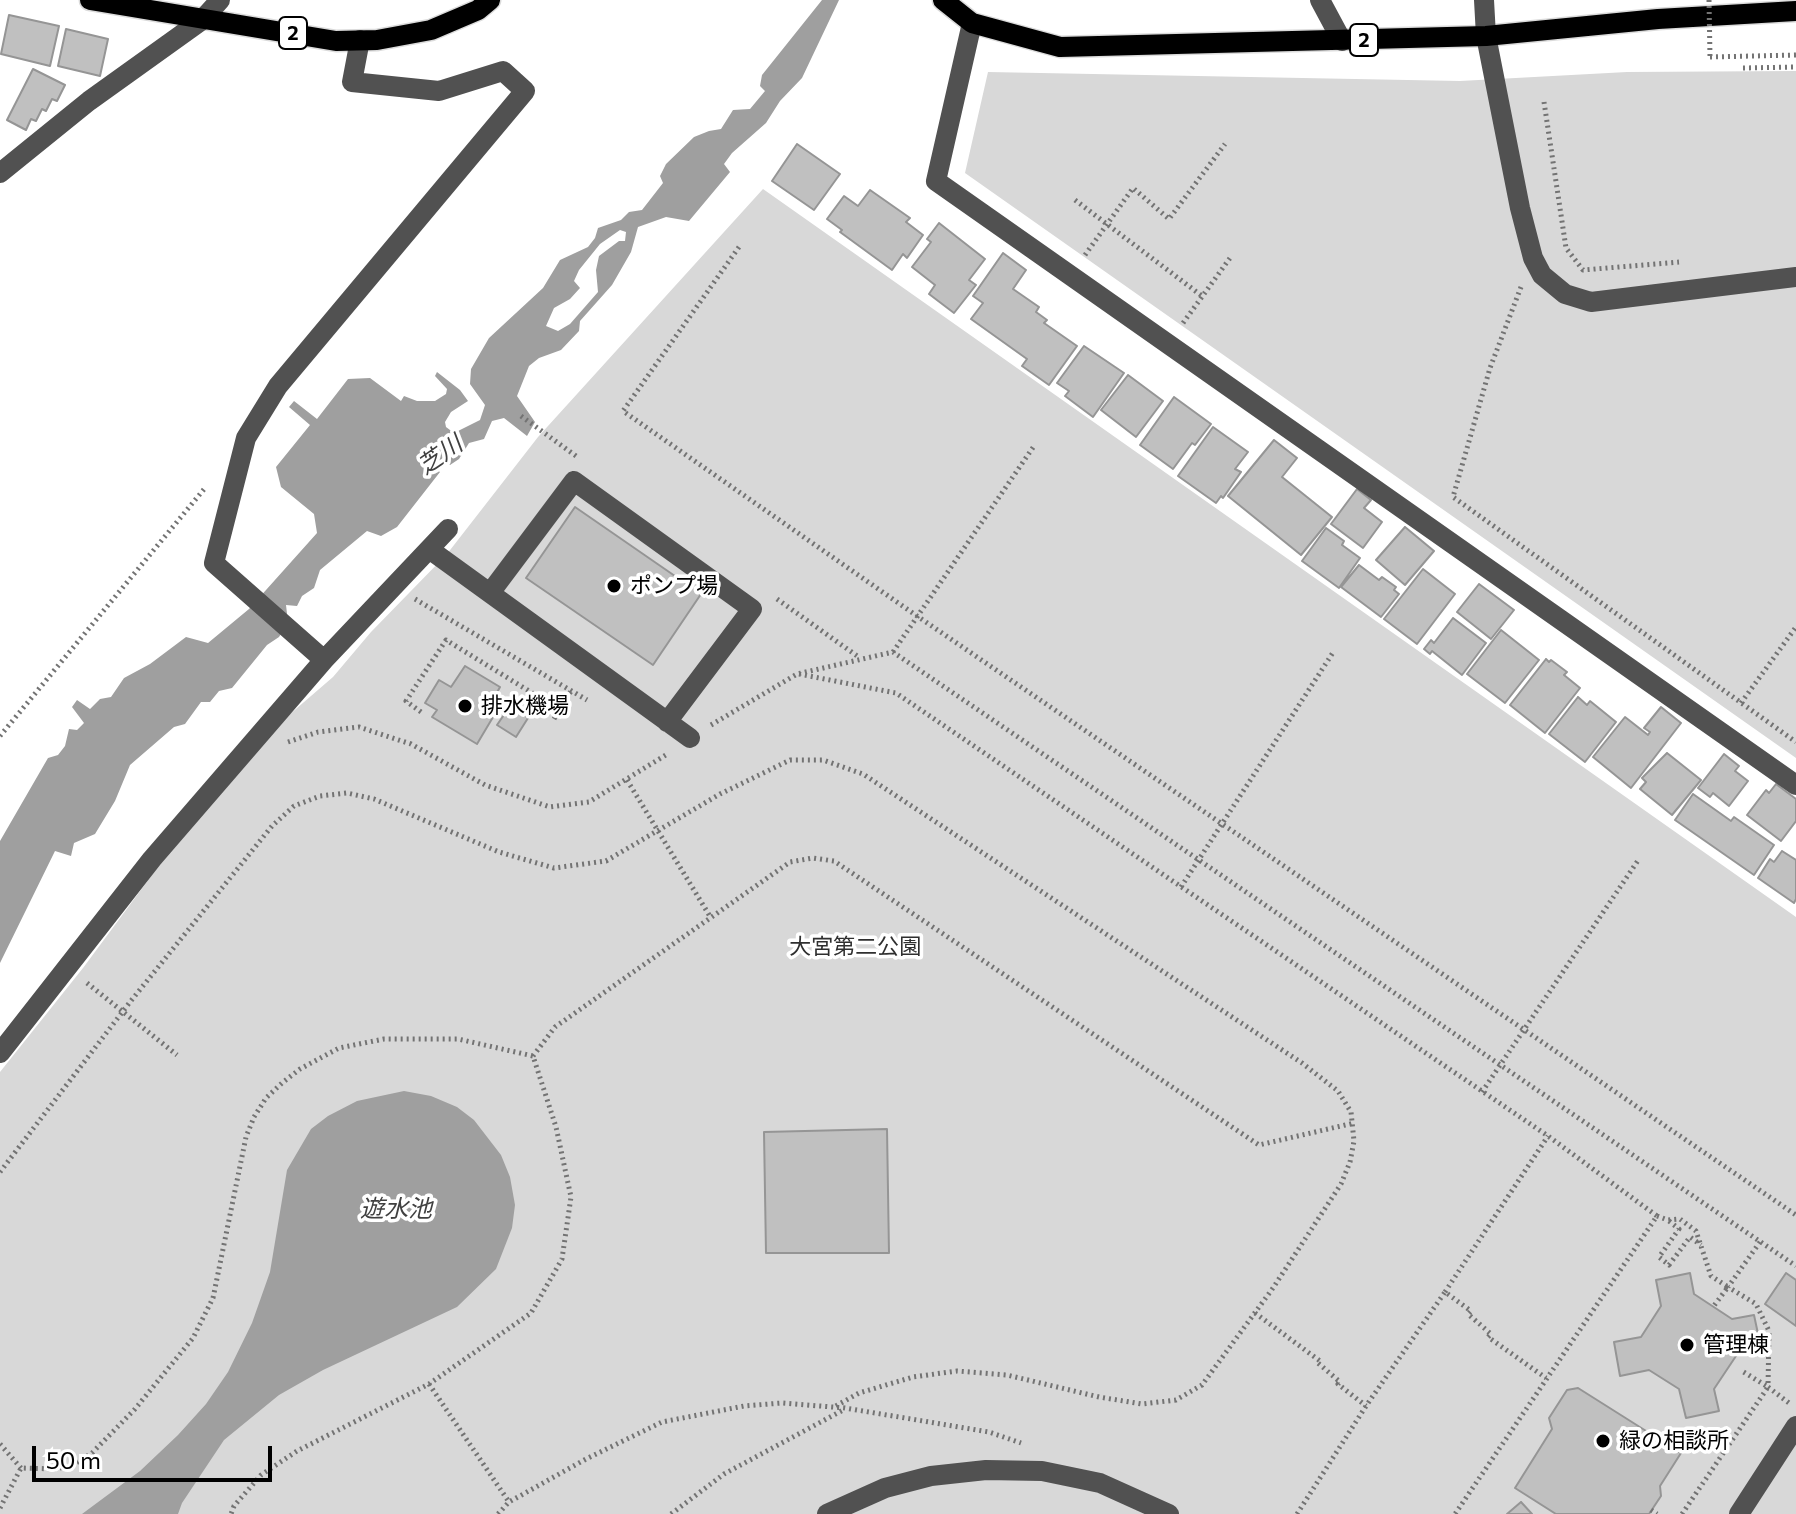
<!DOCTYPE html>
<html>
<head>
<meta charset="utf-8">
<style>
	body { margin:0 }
	#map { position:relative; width:1796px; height:1514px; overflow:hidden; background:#fff; font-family:Commissioner,sans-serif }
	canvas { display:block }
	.scale { position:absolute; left:32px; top:1446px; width:240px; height:36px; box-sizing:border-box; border:4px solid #000; border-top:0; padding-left:10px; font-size:24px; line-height:28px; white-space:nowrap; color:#000; -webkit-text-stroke:6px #fff; paint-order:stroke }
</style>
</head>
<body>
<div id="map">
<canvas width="1796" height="1514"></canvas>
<div class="scale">50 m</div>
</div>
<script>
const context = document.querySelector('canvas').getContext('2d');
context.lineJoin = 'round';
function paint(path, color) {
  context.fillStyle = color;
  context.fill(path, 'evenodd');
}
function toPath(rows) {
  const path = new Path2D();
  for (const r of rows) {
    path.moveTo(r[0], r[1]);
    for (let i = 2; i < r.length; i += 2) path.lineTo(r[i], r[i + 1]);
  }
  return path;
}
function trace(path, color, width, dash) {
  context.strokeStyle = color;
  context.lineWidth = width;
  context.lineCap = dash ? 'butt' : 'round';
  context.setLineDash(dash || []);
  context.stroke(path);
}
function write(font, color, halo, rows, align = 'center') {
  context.font = font + ' Commissioner,"Noto Sans JP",sans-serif';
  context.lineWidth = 7;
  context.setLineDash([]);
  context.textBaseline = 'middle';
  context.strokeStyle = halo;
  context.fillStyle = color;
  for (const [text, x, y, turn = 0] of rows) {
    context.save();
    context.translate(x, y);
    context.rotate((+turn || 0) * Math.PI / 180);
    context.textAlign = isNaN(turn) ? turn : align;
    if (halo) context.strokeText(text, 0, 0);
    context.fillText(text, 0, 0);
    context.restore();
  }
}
paint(toPath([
	[1796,71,1796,758,965,173,988,72,1460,81,1627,72],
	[763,189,1796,917,1796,1514,0,1514,0,1072,83,968,238,759,333,677,371,632,447,554,538,437]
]), '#d8d8d8');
paint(toPath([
	[822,0,839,0,802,78,780,101,766,123,732,153,724,164,730,172,689,221,666,217,638,227,631,252,612,285,580,321,579,331,561,350,539,358,529,366,517,396,535,422,527,436,504,418,492,421,484,439,469,443,459,459,450,465,438,463,434,467,440,472,397,527,381,536,367,531,320,570,314,588,302,596,297,606,286,605,288,622,279,637,267,645,232,688,219,691,210,702,201,702,185,724,174,727,130,765,115,801,95,834,74,843,71,856,55,851,0,963,0,841,48,758,58,755,65,746,69,729,77,730,84,723,72,707,77,700,90,709,100,699,111,697,124,678,150,664,186,637,208,643,249,609,317,533,314,514,281,487,276,467,310,425,289,407,294,401,317,419,348,379,370,378,401,401,404,396,417,401,435,401,446,394,447,389,435,376,437,372,460,390,468,401,451,412,445,422,446,427,454,433,480,420,485,405,470,384,471,369,489,338,543,288,560,260,588,247,595,238,598,228,621,220,629,212,642,210,663,183,660,176,666,164,694,137,709,131,721,129,733,110,750,109,765,91,760,86,762,75],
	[620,230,626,232,625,241,619,241,599,256,596,270,598,292,570,324,558,331,546,326,554,308,570,299,580,288,574,281,579,270,600,244],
	[404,1091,431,1096,457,1107,474,1120,501,1155,510,1177,515,1205,512,1228,496,1269,457,1307,323,1370,279,1395,224,1440,182,1503,178,1514,82,1514,140,1471,178,1435,206,1404,228,1372,252,1323,270,1272,287,1170,311,1129,328,1116,357,1101]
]), '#9f9f9f');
const building = toPath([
	[9,15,59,26,50,66,1,54,9,15],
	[66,29,108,39,100,76,58,66,66,29],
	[33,69,65,85,57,101,52,99,46,111,42,109,36,121,31,119,26,130,7,120,33,69],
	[797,144,840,174,814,210,772,181,797,144],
	[870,190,910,218,906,222,923,235,907,258,903,254,892,270,840,232,842,230,827,219,844,196,858,206,870,190],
	[939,223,985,259,969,280,976,285,954,313,929,294,935,285,912,267,931,242,927,239,939,223],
	[1003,253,1026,270,1013,289,1039,307,1036,312,1047,320,1044,323,1077,346,1049,385,1022,366,1027,359,971,319,983,303,973,296,1003,253],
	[1084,346,1124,373,1093,417,1065,396,1069,391,1057,383,1084,346],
	[1128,375,1163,401,1136,437,1101,410,1128,375],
	[1174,397,1211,424,1195,445,1192,443,1173,469,1140,445,1174,397],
	[1213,427,1248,452,1235,469,1241,472,1223,498,1221,496,1216,503,1178,476,1213,427],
	[1274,440,1297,458,1282,477,1332,517,1301,555,1228,496,1274,440],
	[1357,489,1371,500,1364,508,1382,522,1363,548,1331,524,1357,489],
	[575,507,701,594,653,665,526,578,575,507],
	[1405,527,1434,551,1405,585,1376,560,1405,527],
	[1326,528,1344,541,1342,545,1360,558,1339,588,1302,561,1326,528],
	[1359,565,1379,580,1382,577,1396,587,1394,590,1399,594,1381,617,1341,587,1359,565],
	[1423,569,1455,594,1417,644,1384,619,1423,569],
	[1479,584,1514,610,1491,639,1457,612,1479,584],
	[1453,618,1486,643,1462,675,1432,651,1430,654,1424,649,1431,640,1434,643,1453,618],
	[1501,630,1539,660,1505,703,1467,674,1501,630],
	[1546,659,1549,662,1551,660,1567,672,1564,675,1580,688,1545,733,1510,705,1546,659],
	[465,666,500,687,494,698,502,702,477,744,432,717,437,710,425,703,439,680,451,687,465,666],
	[1578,697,1587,705,1590,701,1616,722,1585,762,1549,734,1578,697],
	[510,706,528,718,516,737,497,725,510,706],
	[1661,707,1681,723,1631,788,1593,757,1625,717,1648,735,1650,732,1644,728,1661,707],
	[1667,753,1701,780,1672,815,1640,789,1646,782,1642,778,1667,753],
	[1724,754,1739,766,1735,771,1748,781,1729,806,1713,793,1710,797,1698,788,1724,754],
	[1776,784,1796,799,1796,821,1781,841,1747,815,1766,790,1769,793,1776,784],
	[1693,794,1731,821,1734,817,1774,845,1754,875,1675,820,1693,794],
	[1782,851,1796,860,1796,899,1794,903,1758,878,1770,859,1774,862,1782,851],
	[887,1129,889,1253,766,1253,764,1132,887,1129],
	[1690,1273,1694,1294,1732,1319,1754,1315,1761,1348,1738,1353,1714,1389,1719,1411,1686,1418,1679,1389,1649,1370,1620,1376,1614,1342,1641,1337,1661,1306,1656,1280,1690,1273],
	[1786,1273,1796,1280,1796,1326,1765,1304,1786,1273],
	[1578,1388,1681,1453,1660,1486,1661,1496,1649,1514,1556,1514,1515,1488,1552,1429,1549,1418,1567,1390,1578,1388],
	[1521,1502,1532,1514,1507,1514,1521,1502]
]);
paint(building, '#c0c0c0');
trace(building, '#959595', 2);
const major = toPath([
	[90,0,336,41,377,40,431,30,478,10,490,0],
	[943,0,972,23,1060,47,1486,36,1658,19,1796,11]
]);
trace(major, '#dbdbdb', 23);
trace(toPath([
	[1710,57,1796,55],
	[1743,68,1796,67],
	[1544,102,1566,248,1583,270,1679,262],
	[1075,200,1202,296],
	[739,247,623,411,917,616,1796,1215],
	[1085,255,1133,188,1169,219,1225,144],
	[1521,287,1490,368,1453,497,1796,742],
	[1183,323,1230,258],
	[521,416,576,456],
	[415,599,587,700],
	[777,599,860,658],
	[893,652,1034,446],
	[799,674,896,693,1548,1136,1657,1216,1455,1514],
	[1741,703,1796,627],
	[421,712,406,701,446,640,560,710],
	[554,719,571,691],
	[711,725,797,674,893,652,1796,1266],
	[0,736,205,488],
	[288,742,318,732,359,727,411,744,485,785,550,807,589,802,669,753],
	[627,780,711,918],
	[1181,887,1334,651],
	[87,983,177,1055],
	[533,1056,555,1027,790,862,813,858,834,861,1259,1145,1354,1123],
	[1482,1092,1639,859],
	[0,1172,130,1002,272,826,294,806,320,796,347,793,374,799,499,852,554,868,606,861,720,794,790,760,823,760,863,774,1302,1063,1338,1091,1351,1112,1354,1141,1350,1162,1341,1184,1273,1288,1202,1385,1176,1400,1142,1404,1099,1397,1007,1375,957,1371,913,1377,859,1393,834,1407],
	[1657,1216,1668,1220,1680,1219,1696,1231,1711,1276,1728,1287,1713,1307],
	[1669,1221,1679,1229,1659,1257,1669,1265,1690,1237,1701,1245],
	[1760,1242,1728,1287,1756,1304,1769,1331,1768,1387,1789,1403],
	[1445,1292,1548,1136],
	[1255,1313,1320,1361,1318,1363,1340,1382,1338,1384,1366,1406],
	[429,1384,509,1502],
	[0,1444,21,1468],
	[0,1508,21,1468,56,1469,73,1465,92,1453,135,1409,193,1338,213,1298,246,1137,254,1117,266,1098,282,1083,300,1069,339,1048,384,1039,458,1039,533,1056,556,1127,571,1197,562,1259,531,1313,429,1384,297,1451,261,1475,234,1506,231,1514],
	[1651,1510,1657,1514],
	[498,1514,509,1502,586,1459,662,1422,744,1406,782,1403,845,1408,989,1432,1021,1443],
	[671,1514,724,1474,845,1409],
	[1297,1514,1366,1406,1445,1292,1471,1311,1468,1314,1491,1334,1488,1337,1546,1378],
	[1682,1514,1768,1387,1742,1371]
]), '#737373', 5, [2, 4]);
trace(toPath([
	[1320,0,1342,41],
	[1484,0,1486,36,1520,208,1533,258,1542,275,1565,294,1591,302,1796,277],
	[972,23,936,181,1796,785],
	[0,173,89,101,202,20,220,0],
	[429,549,690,738],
	[490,593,574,481,752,609,667,722],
	[324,660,214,563,246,438,278,386,525,91,503,71,439,91,352,82,360,40],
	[0,1053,152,859,324,660,448,529],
	[827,1514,885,1488,931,1476,986,1470,1042,1471,1100,1483,1169,1514],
	[1739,1514,1796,1426]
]), '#515151', 20);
trace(major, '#000', 20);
trace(toPath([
	[1709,0,1710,57]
]), '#737373', 5, [2, 4]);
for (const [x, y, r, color] of [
	[614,586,8,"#000"],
	[465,706,8,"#000"],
	[1687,1345,8,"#000"],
	[1603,1441,8,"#000"]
]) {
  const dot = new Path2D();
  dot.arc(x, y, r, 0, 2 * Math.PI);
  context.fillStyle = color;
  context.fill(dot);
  trace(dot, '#fff', 3);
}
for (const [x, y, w] of [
	[293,33,28],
	[1364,40,28]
]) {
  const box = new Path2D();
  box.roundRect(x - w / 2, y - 16, w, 32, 6);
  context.fillStyle = '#fff';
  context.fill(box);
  trace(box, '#000', 2);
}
write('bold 20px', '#000', null, [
	["2",293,33],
	["2",1364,40]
]);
write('22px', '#000', '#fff', [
	["ポンプ場",630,586],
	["排水機場",481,706],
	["管理棟",1703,1345],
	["緑の相談所",1619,1441]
], 'left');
write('22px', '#2f2f2f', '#fff', [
	["大宮第二公園",855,947]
]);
write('italic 24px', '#404040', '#fff', [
	["芝川",440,455,-35],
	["遊水池",396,1209]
]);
</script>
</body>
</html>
